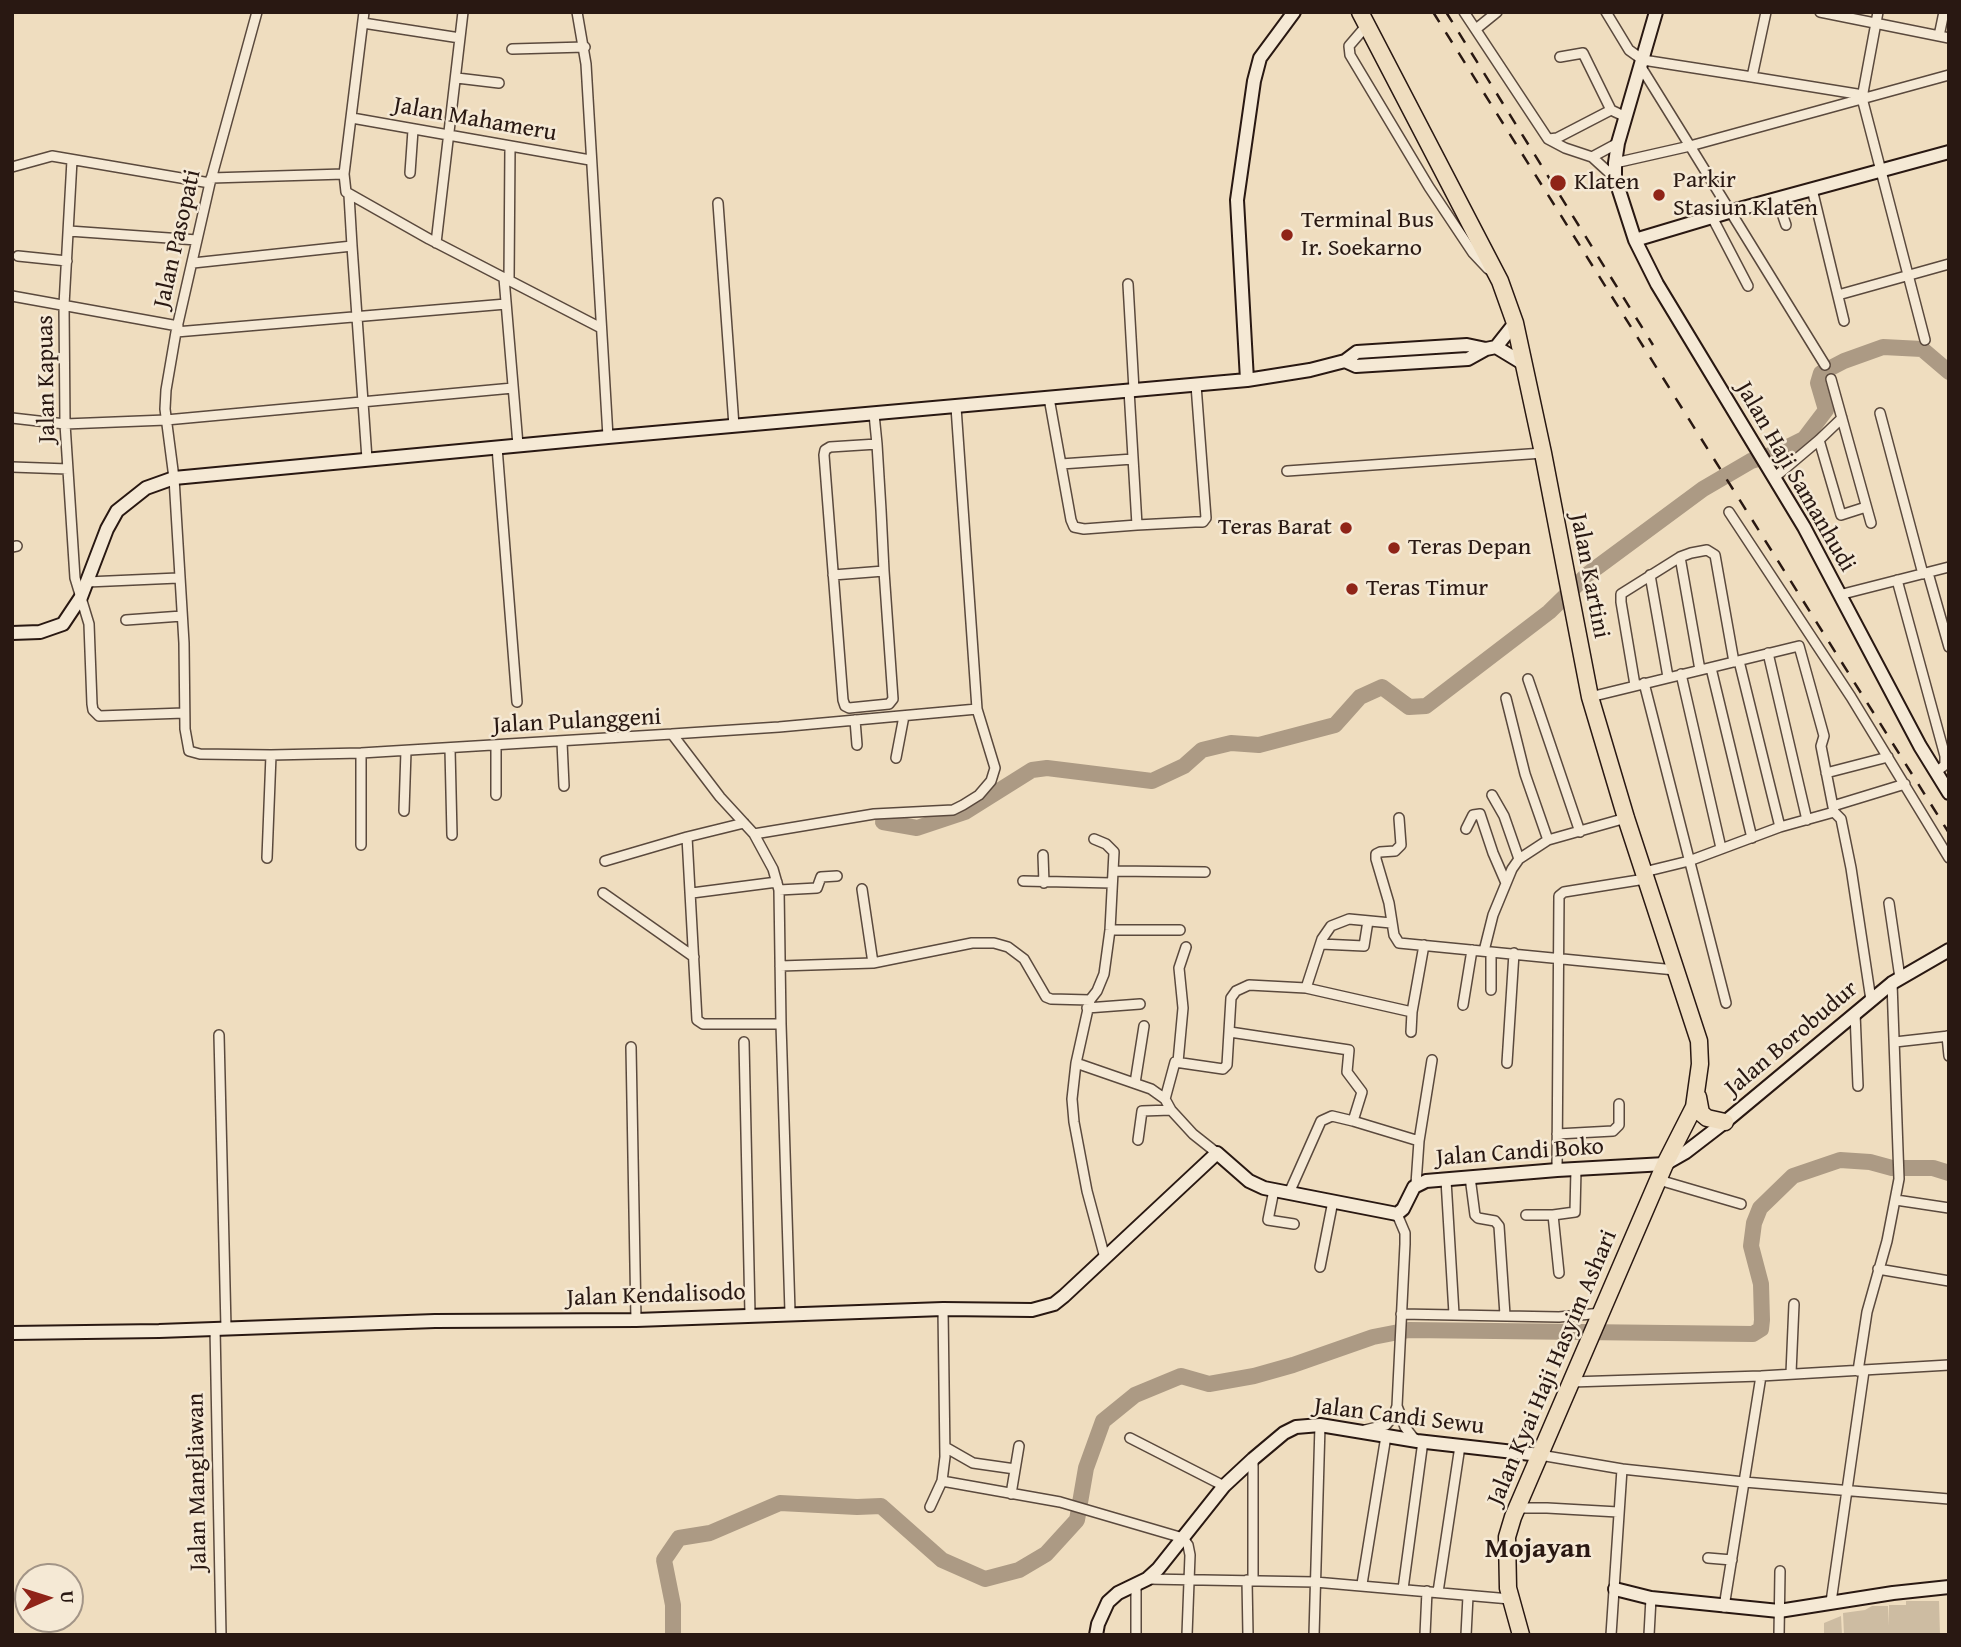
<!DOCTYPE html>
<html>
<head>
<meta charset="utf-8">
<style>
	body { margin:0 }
	#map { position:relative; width:1961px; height:1647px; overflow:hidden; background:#efddbf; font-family:"Gentium Book Plus",serif }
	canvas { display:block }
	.frame { position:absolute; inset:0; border:14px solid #291812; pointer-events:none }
	.north { position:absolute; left:14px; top:1563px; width:70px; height:70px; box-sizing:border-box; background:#f5e9d5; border:2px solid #a39587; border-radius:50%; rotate:87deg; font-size:19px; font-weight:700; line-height:28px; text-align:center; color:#291812 }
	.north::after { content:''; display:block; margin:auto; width:24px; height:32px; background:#8f2418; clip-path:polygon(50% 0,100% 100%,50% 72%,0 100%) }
</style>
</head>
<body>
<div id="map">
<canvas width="1961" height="1647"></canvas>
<div class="frame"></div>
<div class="north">U</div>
</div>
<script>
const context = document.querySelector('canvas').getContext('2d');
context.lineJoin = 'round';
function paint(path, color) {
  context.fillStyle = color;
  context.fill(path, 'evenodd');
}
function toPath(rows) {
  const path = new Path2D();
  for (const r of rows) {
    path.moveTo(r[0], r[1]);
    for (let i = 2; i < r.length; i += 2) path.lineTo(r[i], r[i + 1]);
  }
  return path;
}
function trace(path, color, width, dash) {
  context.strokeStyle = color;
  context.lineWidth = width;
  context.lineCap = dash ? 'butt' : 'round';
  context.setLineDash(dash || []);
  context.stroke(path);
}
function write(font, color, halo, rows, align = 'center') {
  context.font = font + ' "Gentium Book Plus",serif';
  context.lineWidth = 5;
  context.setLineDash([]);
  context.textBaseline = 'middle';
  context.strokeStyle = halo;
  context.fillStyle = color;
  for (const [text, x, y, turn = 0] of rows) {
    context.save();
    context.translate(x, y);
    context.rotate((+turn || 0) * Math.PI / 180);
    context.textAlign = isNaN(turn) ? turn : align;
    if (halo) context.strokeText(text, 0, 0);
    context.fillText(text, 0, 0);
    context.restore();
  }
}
paint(toPath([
	[1906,1601,1939,1601,1940,1635,1844,1635,1843,1613,1865,1610,1872,1606,1888,1606,1889,1626,1889,1605,1906,1605],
	[1841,1616,1842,1635,1824,1635,1824,1623]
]), '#cdbca2');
trace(toPath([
	[883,822,917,828,965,812,1032,770,1047,768,1152,781,1184,766,1202,750,1231,743,1259,745,1335,725,1360,697,1382,687,1409,707,1426,706,1549,612,1588,574,1703,489,1751,461,1774,454,1804,439,1826,410,1818,383,1821,373,1844,361,1883,347,1922,349,1949,372],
	[673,1635,673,1605,664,1560,679,1538,710,1533,780,1503,857,1507,881,1506,942,1560,985,1579,1019,1570,1046,1554,1077,1520,1086,1468,1103,1421,1135,1395,1181,1376,1209,1384,1254,1376,1293,1365,1373,1337,1409,1330,1753,1334,1761,1329,1762,1320,1761,1284,1751,1246,1754,1223,1760,1208,1793,1176,1840,1160,1870,1162,1892,1168,1933,1168,1949,1173]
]), '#ac9a84', 16);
const street = toPath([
	[257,12,210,183,176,332,166,390,165,409,174,478,184,643,185,729,189,751,200,754,271,755,361,753,672,734,720,797,754,834,773,869,779,890,781,1024,790,1312],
	[364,12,344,174,346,192,429,239,601,328],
	[577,12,586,64,608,437],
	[1464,12,1548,139,1565,148,1592,157,1615,178],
	[1606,12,1629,50,1643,60,1752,77,1766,12],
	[1820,12,1949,38],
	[1878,12,1862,98,1925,340],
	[363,23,460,38],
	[1367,25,1349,46,1350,55,1429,187,1473,253,1488,269],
	[1476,29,1497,12],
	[1939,36,1944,12],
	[512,49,585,47],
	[1560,57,1583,53,1611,110,1626,117],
	[1752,77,1863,95],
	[457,78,499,83],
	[352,118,590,160],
	[1549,139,1557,138,1611,110],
	[1592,157,1618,143],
	[72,160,64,305,65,424,75,578,89,624,92,704,93,710,99,716,184,713],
	[1615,163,1690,146,1641,67],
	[12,167,52,156,210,183],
	[410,173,413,130],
	[211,178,344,174],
	[1812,189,1844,321],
	[349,195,352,246],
	[1777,199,1786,225],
	[718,203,734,426],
	[1712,217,1748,286],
	[69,231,197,240],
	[436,243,463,12],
	[18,256,67,261],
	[193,263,352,246,367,459],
	[504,278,518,445],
	[509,280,510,146],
	[1128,284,1134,390],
	[1838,295,1949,264],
	[12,296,178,326],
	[176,332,506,304],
	[1825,365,1690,146,1949,75],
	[1831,379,1871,523],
	[1049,398,1071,520,1074,527,1084,529,1137,525,1129,390],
	[1880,413,1923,574],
	[874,414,877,444,881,510,884,571,893,699,889,704,849,708,845,706,843,700,824,455,825,450,830,447,877,444],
	[12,418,65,424,166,420,513,388],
	[1819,440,1841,515,1866,507],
	[497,447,517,702],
	[1061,464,1133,459],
	[12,467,68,469],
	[1287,471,1543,453],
	[1775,477,1819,440,1842,418],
	[1729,512,1851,697,1949,858],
	[1137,525,1195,522,1203,522,1206,518,1196,385],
	[12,547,17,546],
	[1680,557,1700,670],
	[1928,573,1949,647],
	[833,575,884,571],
	[1650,575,1668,677],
	[1897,580,1945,756,1945,765,1936,772],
	[87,582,178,578],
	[1839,595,1949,567],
	[126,620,182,616],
	[1768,653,1807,820],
	[1739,661,1780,827],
	[1711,668,1752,838],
	[1681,674,1721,848],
	[1528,679,1580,832],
	[1644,683,1726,1003],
	[1635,685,1621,602,1621,594,1680,557,1691,553,1707,550,1715,555,1734,662],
	[1590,697,1799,646,1824,736,1821,746,1834,812,1780,827,1689,861,1644,872],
	[1506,698,1525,774,1548,840],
	[855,720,857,745],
	[672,734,779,727,977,709,956,407],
	[562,742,564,786],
	[450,749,452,835],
	[361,753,361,845],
	[896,758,904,716],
	[1826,773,1888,757],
	[496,795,496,745],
	[1492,795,1504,816,1519,859],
	[1833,806,1905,784],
	[404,811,406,751],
	[1834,812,1841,819,1851,868,1871,1000],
	[1399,818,1401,845,1395,851,1380,852,1376,854,1376,859,1389,903,1394,935,1399,943,1675,970],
	[744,823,687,837,697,1020,703,1024,781,1024],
	[1466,829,1473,815,1480,814,1493,853,1506,883],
	[754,834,874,814,953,810,963,805,979,795,991,781,995,768,977,709],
	[1043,855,1044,883],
	[267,858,271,755],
	[605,861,687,837],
	[1113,871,1205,872],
	[1023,881,1112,883],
	[862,889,873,963],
	[779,890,817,888,821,877,837,876],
	[603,893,694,957],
	[692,893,777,882],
	[1889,903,1900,978],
	[1110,930,1180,930],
	[1321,944,1364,946,1368,921],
	[1484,951,1493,915,1512,869,1519,859,1548,840,1626,818],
	[780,966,873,963,972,943,994,943,1008,947,1024,959,1046,997,1051,999,1090,1000,1076,1063,1151,1089,1165,1099,1171,1110,1193,1134,1217,1153],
	[1306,988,1322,939,1331,926,1349,919,1391,923],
	[1491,990,1491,952],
	[1090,1000,1097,991,1104,974,1110,930,1114,852,1106,844,1094,839],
	[1463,1005,1472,950],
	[1087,1008,1140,1004],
	[1855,1013,1858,1086],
	[1230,1032,1349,1050,1347,1072,1362,1092,1353,1121,1419,1141],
	[1411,1032,1412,1012],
	[219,1035,226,1328],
	[1947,1036,1949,1056],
	[744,1042,750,1314],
	[1895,1042,1949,1036],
	[631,1047,636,1320],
	[1178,1062,1183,1008,1179,968,1186,947],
	[1076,1063,1072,1099,1074,1122,1087,1191,1105,1258],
	[1507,1063,1514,953],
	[1135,1083,1144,1026],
	[1165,1099,1175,1062,1223,1069,1227,1065,1231,998,1236,991,1249,985,1306,988,1412,1012,1424,945],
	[1557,1134,1613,1131,1619,1125,1619,1104],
	[1138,1140,1142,1111,1171,1110],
	[1557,1170,1559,896,1564,892,1645,879],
	[1470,1177,1475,1215,1478,1218,1495,1221,1499,1226,1505,1315],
	[1446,1180,1454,1314],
	[1659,1180,1741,1204],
	[1416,1184,1419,1141,1432,1060],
	[1274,1190,1268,1220,1294,1224],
	[1289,1193,1321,1121,1332,1116,1353,1121],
	[1896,1200,1949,1208],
	[1397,1214,1405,1233,1405,1244,1397,1406,1405,1427,1415,1440],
	[1526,1215,1553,1215],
	[1320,1267,1333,1201],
	[1878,1269,1949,1281],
	[1559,1273,1553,1215,1575,1212,1576,1169],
	[1401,1314,1559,1317,1602,1313],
	[215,1328,221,1635],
	[1858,1371,1867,1312,1887,1241,1899,1179,1892,983],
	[1791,1373,1794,1304],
	[1571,1382,1761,1376,1949,1365],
	[1365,1430,1386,1425,1393,1417,1397,1406],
	[1130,1438,1224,1486],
	[945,1447,973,1463,1015,1469],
	[1540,1455,1622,1469,1611,1635],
	[1253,1459,1253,1580],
	[1622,1469,1744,1482,1949,1499],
	[942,1481,1060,1502,1183,1538,1188,1545,1190,1555,1187,1635],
	[1011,1494,1019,1446],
	[930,1507,942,1481,945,1457,943,1309],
	[1517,1508,1547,1508,1618,1512],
	[1708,1558,1732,1560],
	[1147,1579,1315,1582,1510,1599],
	[1247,1580,1248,1635],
	[1362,1584,1386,1436],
	[1136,1585,1136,1635],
	[1403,1589,1423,1441],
	[1438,1592,1460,1446],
	[1831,1602,1864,1371],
	[1724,1607,1761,1376],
	[1314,1635,1320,1425],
	[1425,1635,1427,1591],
	[1466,1635,1468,1596],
	[1649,1635,1651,1598],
	[1779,1635,1780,1571]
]);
const secondary = toPath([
	[1656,12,1618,143,1615,163,1615,178,1635,240,1657,284,1804,527,1920,746,1949,793],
	[1635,240,1732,211,1949,152],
	[1496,347,1524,364],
	[1345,361,1356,366,1468,359,1486,349,1496,347,1515,323],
	[1247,380,1237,200,1254,81,1260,58,1294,12],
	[12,633,40,632,63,624,81,597,107,529,117,511,146,488,174,478,608,437,1247,380,1310,370,1345,361,1357,352,1467,345,1486,349],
	[12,1333,159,1331,435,1321,636,1320,943,1309,1032,1310,1054,1304,1064,1296,1217,1153,1249,1181,1264,1188,1397,1214,1403,1209,1414,1187,1426,1181,1557,1170,1665,1164,1686,1152,1725,1122,1892,983,1949,950],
	[1615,1589,1651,1598,1779,1611,1893,1593,1949,1587],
	[1096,1635,1098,1624,1108,1602,1118,1593,1147,1579,1158,1569,1224,1486,1253,1459,1284,1433,1296,1427,1320,1425,1417,1441,1540,1455]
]);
const highway = toPath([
	[1360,12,1500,281,1515,323,1543,453,1590,697,1626,818,1699,1041,1700,1064,1694,1107,1665,1164,1513,1517,1507,1537,1508,1588,1521,1635],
	[1698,1097,1701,1113,1707,1118,1725,1122]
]);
trace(street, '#5a493d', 12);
trace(secondary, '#291812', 16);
trace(highway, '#291812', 19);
trace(street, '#f5e9d5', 9);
trace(secondary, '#f5e9d5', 12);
trace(highway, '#efddbf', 16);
trace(toPath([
	[1433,12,1949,833],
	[1446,12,1653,345]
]), '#291812', 2.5, [12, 12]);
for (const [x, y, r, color] of [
	[1558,183,9,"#8f2418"],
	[1659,195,7,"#8f2418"],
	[1287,235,7,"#8f2418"],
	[1346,528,7,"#8f2418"],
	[1394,548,7,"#8f2418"],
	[1352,589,7,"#8f2418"]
]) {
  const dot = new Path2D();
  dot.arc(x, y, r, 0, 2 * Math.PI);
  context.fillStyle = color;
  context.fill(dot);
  trace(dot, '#f5e9d5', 2.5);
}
write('24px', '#291812', '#f5e9d5', [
	["Jalan Mahameru",475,120,10],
	["Jalan Pasopati",178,239,-77],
	["Jalan Kapuas",47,379,-91],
	["Jalan Haji Samanhudi",1795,477,60],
	["Jalan Kartini",1589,576,79],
	["Jalan Pulanggeni",577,722,-3],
	["Jalan Borobudur",1792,1039,-40],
	["Jalan Candi Boko",1520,1153,-4],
	["Jalan Kendalisodo",656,1296,-2],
	["Jalan Kyai Haji Hasyim Ashari",1553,1368,-67],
	["Jalan Candi Sewu",1399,1417,7],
	["Jalan Mangliawan",198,1482,-91]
]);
write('24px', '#291812', '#f5e9d5', [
	["Parkir",1673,181],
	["Stasiun Klaten",1673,209],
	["Klaten",1574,183],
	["Terminal Bus",1301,221],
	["Ir. Soekarno",1301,249],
	["Teras Barat",1332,528,"right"],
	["Teras Depan",1408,548],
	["Teras Timur",1366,589]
], 'left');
write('bold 28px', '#291812', '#f5e9d5', [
	["Mojayan",1538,1550]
]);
</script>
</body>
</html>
